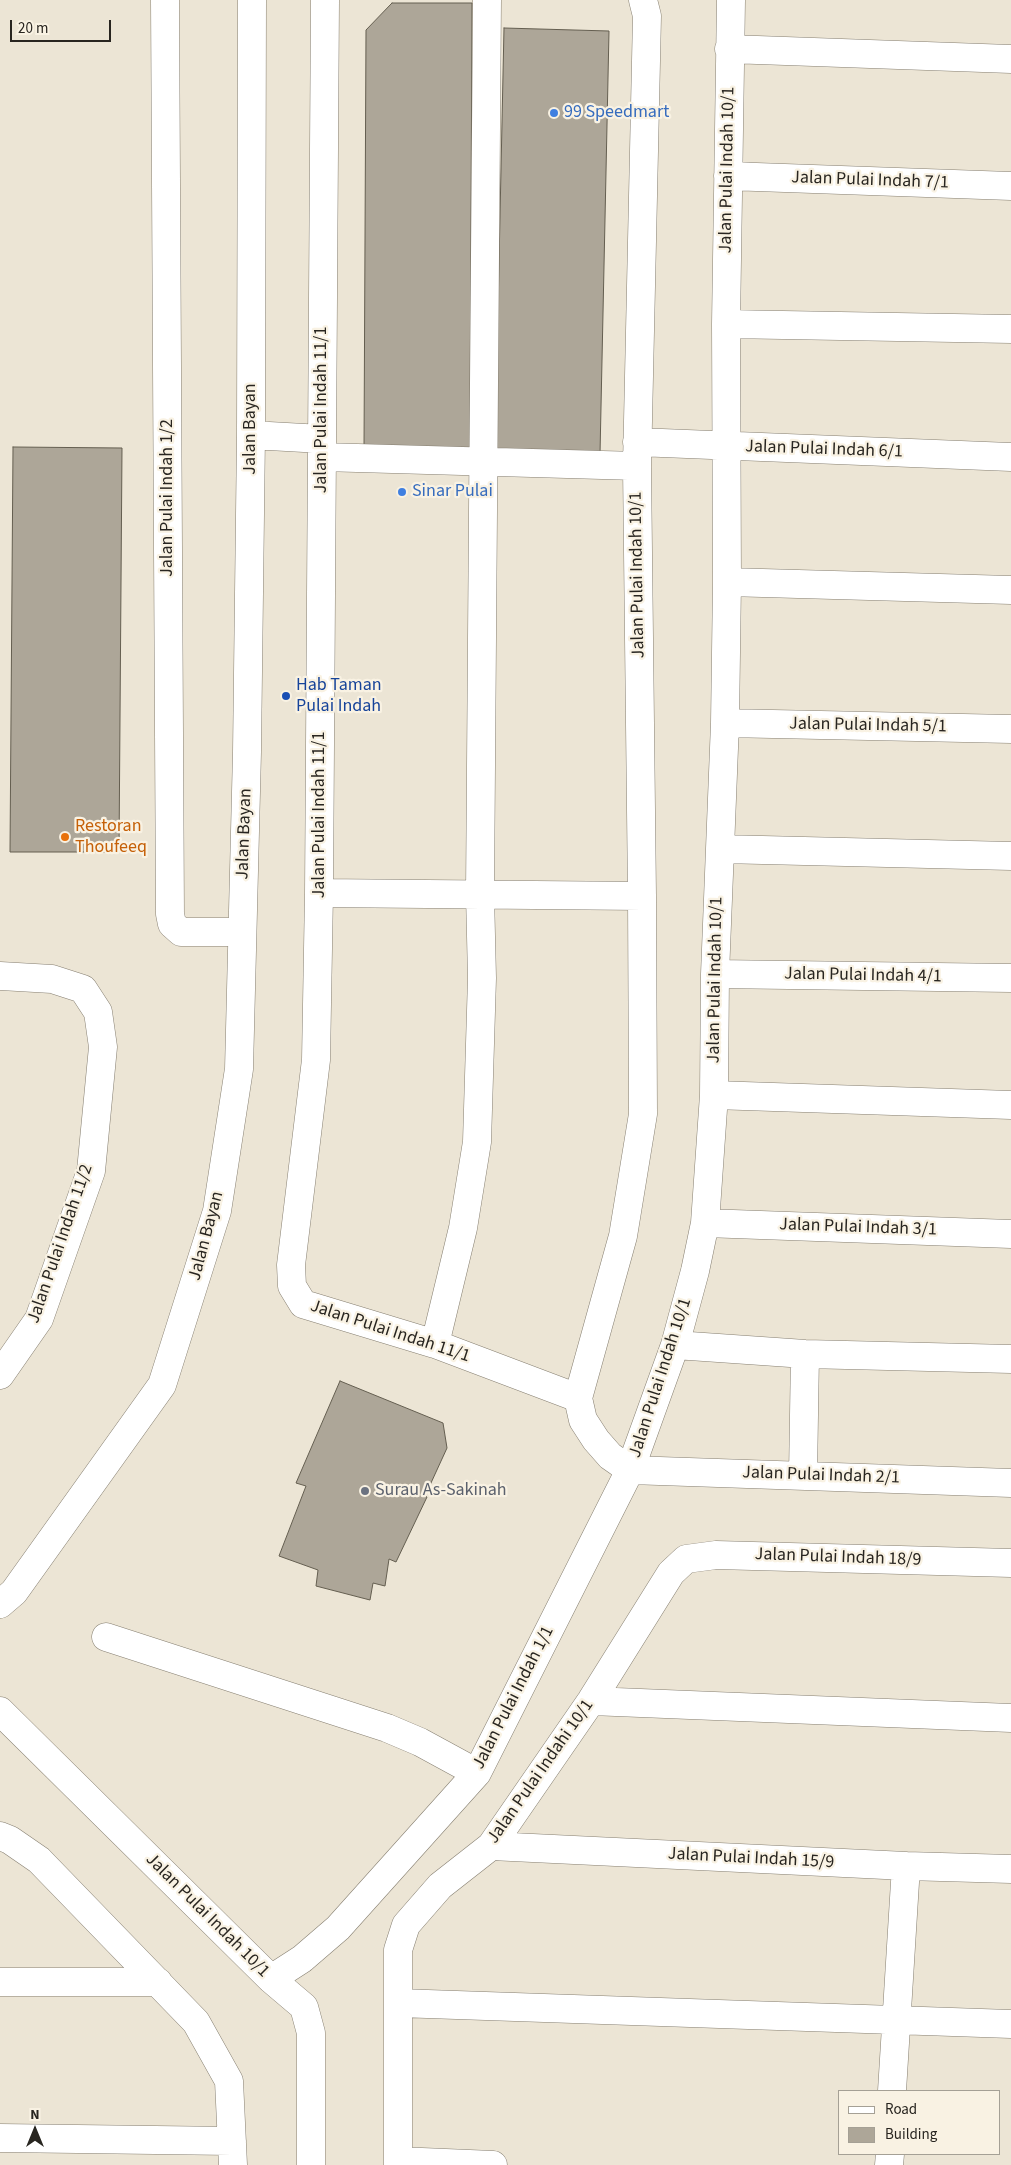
<!DOCTYPE html>
<html>
<head>
<meta charset="utf-8">
<style>
	body { margin:0 }
	#map { position:relative; width:1011px; height:2165px; overflow:hidden; background:#ece5d5; font-family:"Source Sans 3",sans-serif }
	canvas { display:block }
	.legend { position:absolute; left:838px; top:2090px; width:162px; height:65px; box-sizing:border-box; background:#f9f2e3; border:1px solid #a5a095; margin:0; padding:6px 9px; list-style:none; font-size:15px; color:#282520 }
	.legend li { display:flex; align-items:center; gap:10px; height:25px }
	.legend b { width:25px; border:1px solid #a5a095 }
	.north { position:absolute; left:10px; top:2105px; width:50px; height:50px; -webkit-text-stroke:4px #f9f2e3; paint-order:stroke; rotate:0deg; font-size:14px; font-weight:700; line-height:20px; text-align:center; color:#282520 }
	.north::after { content:''; display:block; margin:auto; width:18px; height:22px; background:#282520; clip-path:polygon(50% 0,100% 100%,50% 72%,0 100%) }
	.scale { position:absolute; left:10px; top:20px; width:101px; height:22px; box-sizing:border-box; border:2px solid #282520; border-top:0; padding-left:6px; font-size:15px; line-height:18px; white-space:nowrap; color:#282520; -webkit-text-stroke:4px #f9f2e3; paint-order:stroke }
</style>
</head>
<body>
<div id="map">
<canvas width="1011" height="2165"></canvas>
<ul class="legend">
<li><b style="height:6px;background:#fff"></b>Road</li>
<li><b style="height:14px;background:#ada698"></b>Building</li>
</ul>
<div class="north">N</div>
<div class="scale">20 m</div>
</div>
<script>
const context = document.querySelector('canvas').getContext('2d');
context.lineJoin = 'round';
function paint(path, color) {
  context.fillStyle = color;
  context.fill(path, 'evenodd');
}
function toPath(rows) {
  const path = new Path2D();
  for (const r of rows) {
    path.moveTo(r[0], r[1]);
    for (let i = 2; i < r.length; i += 2) path.lineTo(r[i], r[i + 1]);
  }
  return path;
}
function trace(path, color, width, dash) {
  context.strokeStyle = color;
  context.lineWidth = width;
  context.lineCap = dash ? 'butt' : 'round';
  context.setLineDash(dash || []);
  context.stroke(path);
}
function write(font, color, halo, rows, align = 'center') {
  context.font = font + ' "Source Sans 3",sans-serif';
  context.lineWidth = 4.5;
  context.setLineDash([]);
  context.textBaseline = 'middle';
  context.strokeStyle = halo;
  context.fillStyle = color;
  for (const [text, x, y, turn = 0] of rows) {
    context.save();
    context.translate(x, y);
    context.rotate((+turn || 0) * Math.PI / 180);
    context.textAlign = isNaN(turn) ? turn : align;
    if (halo) context.strokeText(text, 0, 0);
    context.fillText(text, 0, 0);
    context.restore();
  }
}
const building = toPath([
	[392,3,472,3,470,449,364,448,366,30,392,3],
	[504,28,609,31,600,454,495,452,504,28],
	[13,447,122,448,119,852,10,852,13,447],
	[340,1381,443,1423,447,1448,425,1496,427,1497,396,1562,389,1559,385,1586,373,1583,370,1600,316,1586,318,1570,279,1556,306,1486,296,1483,340,1381]
]);
paint(building, '#ada698');
trace(building, '#645e50', 1);
const minor = toPath([
	[165,0,170,914,172,924,181,932,242,932],
	[325,0,319,893,316,1060,291,1265,292,1286,303,1304,435,1344,578,1398],
	[729,49,1011,59],
	[728,176,1011,186],
	[726,324,1011,329],
	[251,435,322,439],
	[637,442,1011,457],
	[322,457,637,466],
	[727,582,1011,590],
	[725,723,1011,729],
	[721,849,1011,856],
	[319,893,642,896],
	[715,974,1011,978],
	[0,976,52,979,83,989,98,1012,103,1047,91,1171,39,1319,0,1375],
	[714,1095,1011,1105],
	[705,1223,1011,1234],
	[435,1344,463,1228,477,1142,482,978,480,894,487,0],
	[675,1345,805,1354,1011,1359],
	[630,1470,610,1456,596,1440,583,1420,578,1398,623,1236,643,1114,642,896,637,466,647,16,643,0],
	[630,1470,1011,1483],
	[803,1476,805,1354],
	[0,1604,14,1592,162,1385,217,1211,239,1069,247,752,251,435,252,0],
	[106,1637,387,1728,420,1742,477,1773],
	[591,1701,1011,1718],
	[0,1711,271,1979,304,2007,311,2033,311,2165],
	[0,1836,10,1840,39,1860,196,2022,229,2081,233,2165],
	[491,1846,906,1866,1011,1869],
	[271,1979,302,1959,338,1928,477,1773,630,1470,675,1345,695,1271,705,1223,714,1095,715,974,725,723,727,582,726,324,731,0],
	[0,1982,158,1982],
	[398,2003,1011,2024],
	[892,2091,906,1866],
	[0,2138,232,2141],
	[398,2161,493,2165],
	[398,2165,398,1950,406,1925,440,1886,491,1846,591,1701,671,1573,686,1559,716,1555,1011,1563],
	[889,2165,890,2154]
]);
trace(minor, '#867f71', 29);
trace(minor, '#fff', 28);
for (const [x, y, r, color] of [
	[554,113,5,"#3f7fe0"],
	[402,492,5,"#3f7fe0"],
	[286,696,5,"#1a4fb4"],
	[65,837,5,"#e8710a"],
	[365,1491,5,"#6b7280"]
]) {
  const dot = new Path2D();
  dot.arc(x, y, r, 0, 2 * Math.PI);
  context.fillStyle = color;
  context.fill(dot);
  trace(dot, '#f9f2e3', 2);
}
write('18px', '#366cbe', '#f9f2e3', [
	["99 Speedmart",564,113],
	["Sinar Pulai",412,492]
], 'left');
write('18px', '#282520', '#f9f2e3', [
	["Jalan Pulai Indah 10/1",728,170,-89],
	["Jalan Pulai Indah 7/1",870,181,2],
	["Jalan Pulai Indah 11/1",322,410,-90],
	["Jalan Bayan",251,429,-90],
	["Jalan Pulai Indah 6/1",824,450,2],
	["Jalan Pulai Indah 1/2",168,498,-90],
	["Jalan Pulai Indah 10/1",638,575,-91],
	["Jalan Pulai Indah 5/1",868,726,1],
	["Jalan Pulai Indah 11/1",320,815,-90],
	["Jalan Bayan",245,834,-88],
	["Jalan Pulai Indah 4/1",863,976,1],
	["Jalan Pulai Indah 10/1",716,980,-89],
	["Jalan Pulai Indah 3/1",858,1228,2],
	["Jalan Bayan",207,1236,-75],
	["Jalan Pulai Indah 11/2",61,1244,-71],
	["Jalan Pulai Indah 11/1",390,1332,18],
	["Jalan Pulai Indah 10/1",661,1378,-72],
	["Jalan Pulai Indah 2/1",821,1476,2],
	["Jalan Pulai Indah 18/9",838,1558,2],
	["Jalan Pulai Indah 1/1",514,1698,-63],
	["Jalan Pulai Indahi 10/1",541,1772,-55],
	["Jalan Pulai Indah 15/9",751,1859,3],
	["Jalan Pulai Indah 10/1",207,1916,45]
]);
write('18px', '#164399', '#f9f2e3', [
	["Hab Taman",296,686],
	["Pulai Indah",296,707]
], 'left');
write('18px', '#c56008', '#f9f2e3', [
	["Restoran",75,827],
	["Thoufeeq",75,848]
], 'left');
write('18px', '#5b616d', '#f9f2e3', [
	["Surau As-Sakinah",375,1491]
], 'left');
</script>
</body>
</html>
